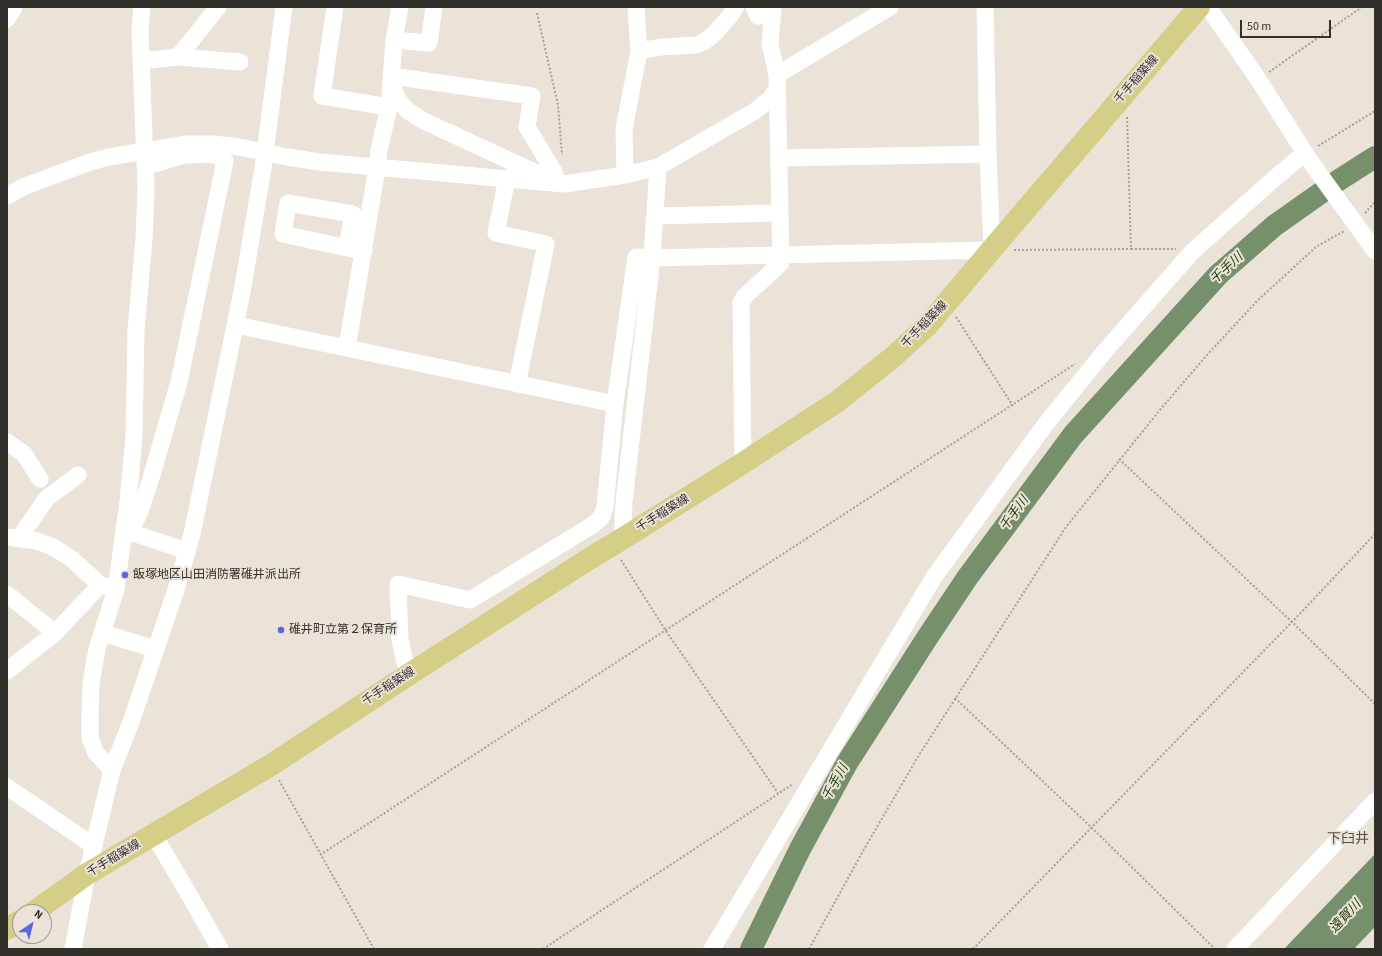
<!DOCTYPE html>
<html>
<head>
<meta charset="utf-8">
<style>
	body { margin:0 }
	#map { position:relative; width:1382px; height:956px; overflow:hidden; background:#ebe2d8; font-family:"Source Sans 3",sans-serif }
	canvas { display:block }
	.frame { position:absolute; inset:0; border:8px solid #33302c; pointer-events:none }
	.north { position:absolute; left:12px; top:904px; width:40px; height:40px; box-sizing:border-box; background:#ebe2d8; border:1px solid #a19b93; border-radius:50%; rotate:35deg; font-size:11px; font-weight:700; line-height:16px; text-align:center; color:#33302c }
	.north::after { content:''; display:block; margin:auto; width:14px; height:18px; background:#5a68df; clip-path:polygon(50% 0,100% 100%,50% 72%,0 100%) }
	.scale { position:absolute; left:1240px; top:20px; width:91px; height:18px; box-sizing:border-box; border:2px solid #33302c; border-top:0; padding-left:5px; font-size:12px; line-height:14px; white-space:nowrap; color:#33302c; -webkit-text-stroke:3px #ebe2d8; paint-order:stroke }
</style>
</head>
<body>
<div id="map">
<canvas width="1382" height="956"></canvas>
<div class="frame"></div>
<div class="north">N</div>
<div class="scale">50 m</div>
</div>
<script>
const context = document.querySelector('canvas').getContext('2d');
context.lineJoin = 'round';
function paint(path, color) {
  context.fillStyle = color;
  context.fill(path, 'evenodd');
}
function toPath(rows) {
  const path = new Path2D();
  for (const r of rows) {
    path.moveTo(r[0], r[1]);
    for (let i = 2; i < r.length; i += 2) path.lineTo(r[i], r[i + 1]);
  }
  return path;
}
function trace(path, color, width, dash) {
  context.strokeStyle = color;
  context.lineWidth = width;
  context.lineCap = dash ? 'butt' : 'round';
  context.setLineDash(dash || []);
  context.stroke(path);
}
function write(font, color, halo, rows, align = 'center') {
  context.font = font + ' "Source Sans 3","Noto Sans JP",sans-serif';
  context.lineWidth = 4;
  context.setLineDash([]);
  context.textBaseline = 'middle';
  context.strokeStyle = halo;
  context.fillStyle = color;
  for (const [text, x, y, turn = 0] of rows) {
    context.save();
    context.translate(x, y);
    context.rotate((+turn || 0) * Math.PI / 180);
    context.textAlign = isNaN(turn) ? turn : align;
    if (halo) context.strokeText(text, 0, 0);
    context.fillText(text, 0, 0);
    context.restore();
  }
}
paint(toPath([
	[1375,854,1375,927,1354,949,1284,949]
]), '#77906c');
trace(toPath([
	[751,949,800,849,847,763,927,638,967,578,1073,435,1218,275,1274,226,1339,180,1375,157]
]), '#77906c', 22);
trace(toPath([
	[537,13,558,105,562,155],
	[1269,72,1362,7],
	[1127,117,1131,249,1176,249],
	[1318,146,1375,111],
	[1365,213,1375,202],
	[1014,250,1131,249],
	[956,317,1013,406],
	[1119,459,1292,622,1375,704],
	[621,560,666,631,778,793],
	[955,698,1092,828,1215,949],
	[279,780,374,949],
	[320,855,1075,364],
	[543,949,793,784],
	[809,949,863,851,919,755,1066,527,1159,411,1207,355,1258,300,1316,247,1344,231],
	[973,949,1292,622,1375,534]
]), '#a8a199', 2, [2, 2]);
trace(toPath([
	[335,7,322,96,389,107],
	[754,7,758,16,764,15,766,7],
	[985,7,988,154],
	[1208,7,1258,79,1310,161,1375,251],
	[7,19,14,7],
	[394,40,429,43,434,7],
	[639,51,661,47,697,45,705,41,714,34,729,17,736,7],
	[178,57,240,62],
	[141,61,178,57,218,7],
	[777,75,890,7],
	[391,76,532,96,527,127,554,172,558,183],
	[391,84,399,101,408,111,424,121,547,178],
	[779,158,988,154,992,249],
	[625,175,624,129,639,51,636,7],
	[507,178,496,233,546,244,517,384],
	[7,196,23,187,90,162,109,157,188,144,211,144,234,146,287,157,320,162,564,184,625,175,658,167,755,111,771,98,777,88],
	[655,216,780,213],
	[347,248,353,214,288,203,283,234,347,248,364,251],
	[236,325,615,404],
	[347,348,377,168,379,150,389,107,394,40,400,7],
	[7,442,24,454,40,479],
	[743,463,741,303,744,297,781,263,777,75,770,44,773,7],
	[124,530,187,551],
	[130,532,141,509,151,478,179,382,225,161,221,157,209,154,184,155,155,164],
	[7,537,37,541,53,547,72,559,100,585,112,588],
	[19,538,47,498,78,475],
	[622,539,624,502,652,258,658,167],
	[7,594,55,633],
	[102,633,155,649],
	[7,671,55,633,100,585],
	[408,675,400,640,398,584,470,600,591,526,601,518,605,507,615,404,636,257,652,258,990,250],
	[112,770,96,753,90,738,90,712,91,683,97,649,116,589,128,502,134,437,136,330,144,239,146,189,140,29,142,7],
	[7,787,94,846],
	[154,835,191,898,220,949],
	[73,949,87,874,112,770,131,722,176,590,192,534,242,292,263,168,284,7],
	[712,949,934,577,1045,425,1105,351,1192,252,1276,177,1305,153],
	[1235,949,1375,801]
]), '#fff', 17);
trace(toPath([
	[34,912,87,874,271,765,408,675,592,557,622,539,743,463,838,401,893,357,928,325,992,249,1199,7],
	[7,929,20,921]
]), '#d4ce86', 22);
for (const [x, y, r, color] of [
	[125,575,4,"#5a68df"],
	[281,630,4,"#5a68df"]
]) {
  const dot = new Path2D();
  dot.arc(x, y, r, 0, 2 * Math.PI);
  context.fillStyle = color;
  context.fill(dot);
  trace(dot, '#ebe2d8', 1.5);
}
write('12px', '#33302c', '#ebe2d8', [
	["千手稲築線",1137,80,-49],
	["千手稲築線",925,325,-46],
	["千手稲築線",663,514,-32],
	["千手稲築線",389,687,-33],
	["千手稲築線",114,859,-31]
]);
write('12px', '#33302c', '#ebe2d8', [
	["飯塚地区山田消防署碓井派出所",133,575],
	["碓井町立第２保育所",289,630]
], 'left');
write('italic 13px', '#173a01', '#ebe2d8', [
	["千手川",1227,269,-43],
	["千手川",1015,514,-54],
	["千手川",836,783,-61],
	["遠賀川",1346,917,-47]
]);
write('14px', '#554e45', '#ebe2d8', [
	["下臼井",1348,840]
]);
</script>
</body>
</html>
